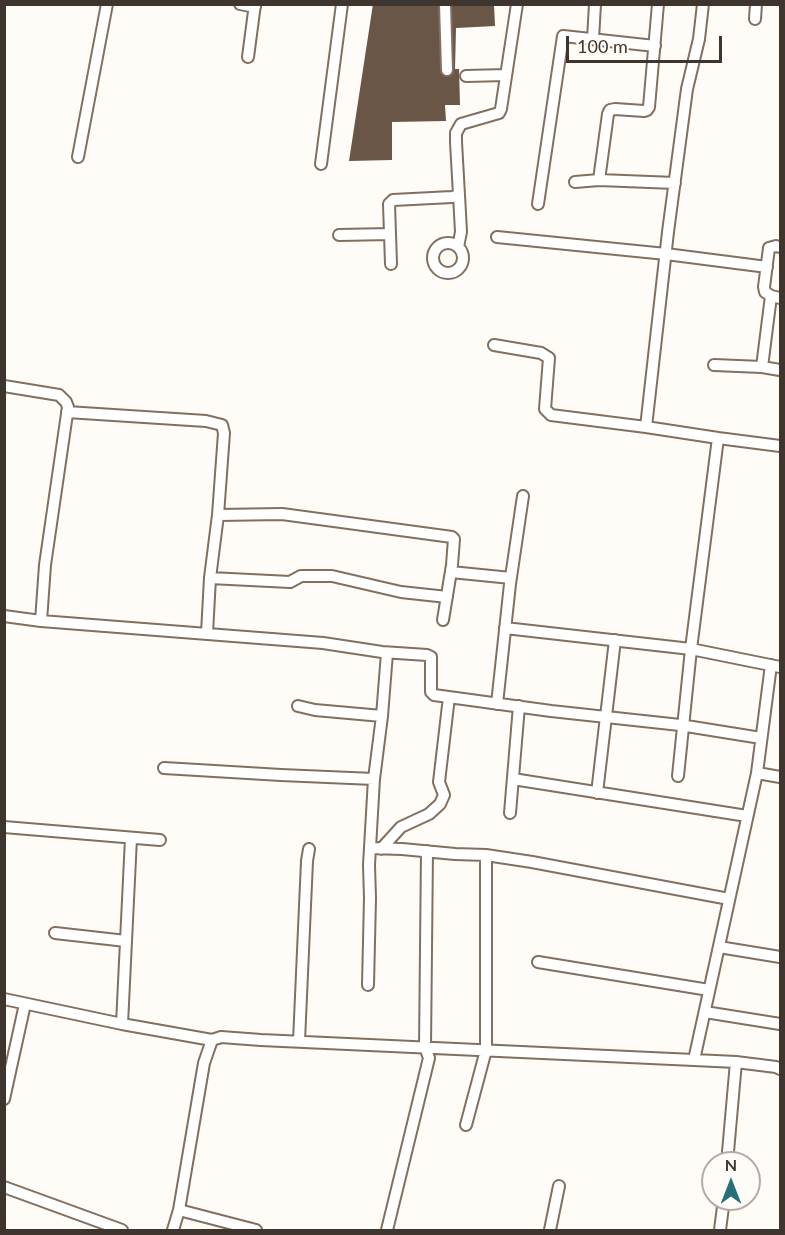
<!DOCTYPE html>
<html>
<head>
<meta charset="utf-8">
<style>
	body { margin:0 }
	#map { position:relative; width:785px; height:1235px; overflow:hidden; background:#fffbf7; font-family:Lato,sans-serif }
	canvas { display:block }
	.frame { position:absolute; inset:0; border:6px solid #3e352e; pointer-events:none }
	.north { position:absolute; left:701px; top:1151px; width:60px; height:60px; box-sizing:border-box; background:#fffbf7; border:2px solid #b2aca7; border-radius:50%; rotate:0deg; font-size:16px; font-weight:700; line-height:24px; text-align:center; color:#3e352e }
	.north::after { content:''; display:block; margin:auto; width:21px; height:27px; background:#267079; clip-path:polygon(50% 0,100% 100%,50% 72%,0 100%) }
	.scale { position:absolute; left:566px; top:36px; width:156px; height:27px; box-sizing:border-box; border:3px solid #3e352e; border-top:0; padding-left:8px; font-size:18px; line-height:21px; white-space:nowrap; color:#3e352e; -webkit-text-stroke:4px #fffbf7; paint-order:stroke }
</style>
</head>
<body>
<div id="map">
<canvas width="785" height="1235"></canvas>
<div class="frame"></div>
<div class="north">N</div>
<div class="scale">100 m</div>
</div>
<script>
const context = document.querySelector('canvas').getContext('2d');
context.lineJoin = 'round';
function paint(path, color) {
  context.fillStyle = color;
  context.fill(path, 'evenodd');
}
function toPath(rows) {
  const path = new Path2D();
  for (const r of rows) {
    if (r.length === 3) {
      path.moveTo(r[0] + r[2], r[1]);
      path.arc(r[0], r[1], r[2], 0, 2 * Math.PI);
      continue;
    }
    path.moveTo(r[0], r[1]);
    for (let i = 2; i < r.length; i += 2) path.lineTo(r[i], r[i + 1]);
  }
  return path;
}
function trace(path, color, width, dash) {
  context.strokeStyle = color;
  context.lineWidth = width;
  context.lineCap = dash ? 'butt' : 'round';
  context.setLineDash(dash || []);
  context.stroke(path);
}
paint(toPath([
	[373,4,494,4,495,26,456,28,455,69,459,69,460,105,445,105,446,121,392,122,392,160,349,161]
]), '#695647');
const minor = toPath([
	[240,4,255,7],
	[445,4,447,70],
	[755,19,756,4],
	[593,39,595,4],
	[248,57,255,4],
	[466,76,506,75],
	[78,157,107,4],
	[321,164,342,4],
	[599,180,608,114,610,110,615,109,644,111,647,110,649,107,658,4],
	[575,182,599,180,675,183],
	[538,204,563,36,655,46],
	[339,235,390,234],
	[497,237,666,254,767,267],
	[448,258,15],
	[458,247,461,232,459,195],
	[780,247,776,246,769,248,764,287,765,292,771,296,780,298],
	[391,264,389,204,393,200,452,197,459,195,456,142,456,133,461,124,499,113,501,109,517,4],
	[494,345,541,353,549,358,545,409,551,415,646,427],
	[714,365,762,367,780,370],
	[762,367,771,296],
	[4,386,59,395,66,402,68,407,45,565,41,621],
	[67,412,206,421,222,425,224,433,218,515,210,578,207,633],
	[718,438,780,446],
	[218,515,282,514,452,537,454,539,452,565,443,620],
	[451,572,511,578],
	[210,578,290,582,301,576,332,576,401,592,447,597],
	[4,616,41,621,323,643,382,652,427,655,431,657,431,692,434,695,551,711,680,725,761,738],
	[505,628,691,649,780,667],
	[497,704,510,584,523,496],
	[298,706,315,710,382,716],
	[164,768,281,775,374,779,382,716,387,653],
	[757,773,780,777],
	[678,776,691,649,718,438,646,427,668,232,687,89,699,39,703,4],
	[513,779,747,816],
	[597,793,615,640],
	[510,813,519,706],
	[4,827,160,840],
	[370,848,402,849,455,854,486,855,532,862,729,899],
	[381,849,401,827,429,814,440,804,444,795,439,782,449,697],
	[55,933,126,941],
	[719,947,780,957],
	[538,962,709,990],
	[368,985,370,898,369,865,374,779],
	[4,999,122,1024,212,1040],
	[705,1012,780,1024],
	[122,1024,131,838],
	[299,1041,307,861,309,849],
	[694,1060,736,1062,776,1067,780,1069],
	[4,1099,25,1004],
	[466,1125,486,1050,486,855],
	[727,1163,736,1062],
	[4,1187,122,1230],
	[179,1210,256,1230],
	[173,1230,179,1210,204,1063,212,1040,221,1037,261,1040,694,1060,757,773,771,665],
	[387,1230,429,1058,425,1047,427,851],
	[550,1230,559,1186],
	[720,1230,724,1199]
]);
trace(minor, '#826f5f', 14);
trace(minor, '#fff', 10);
</script>
</body>
</html>
